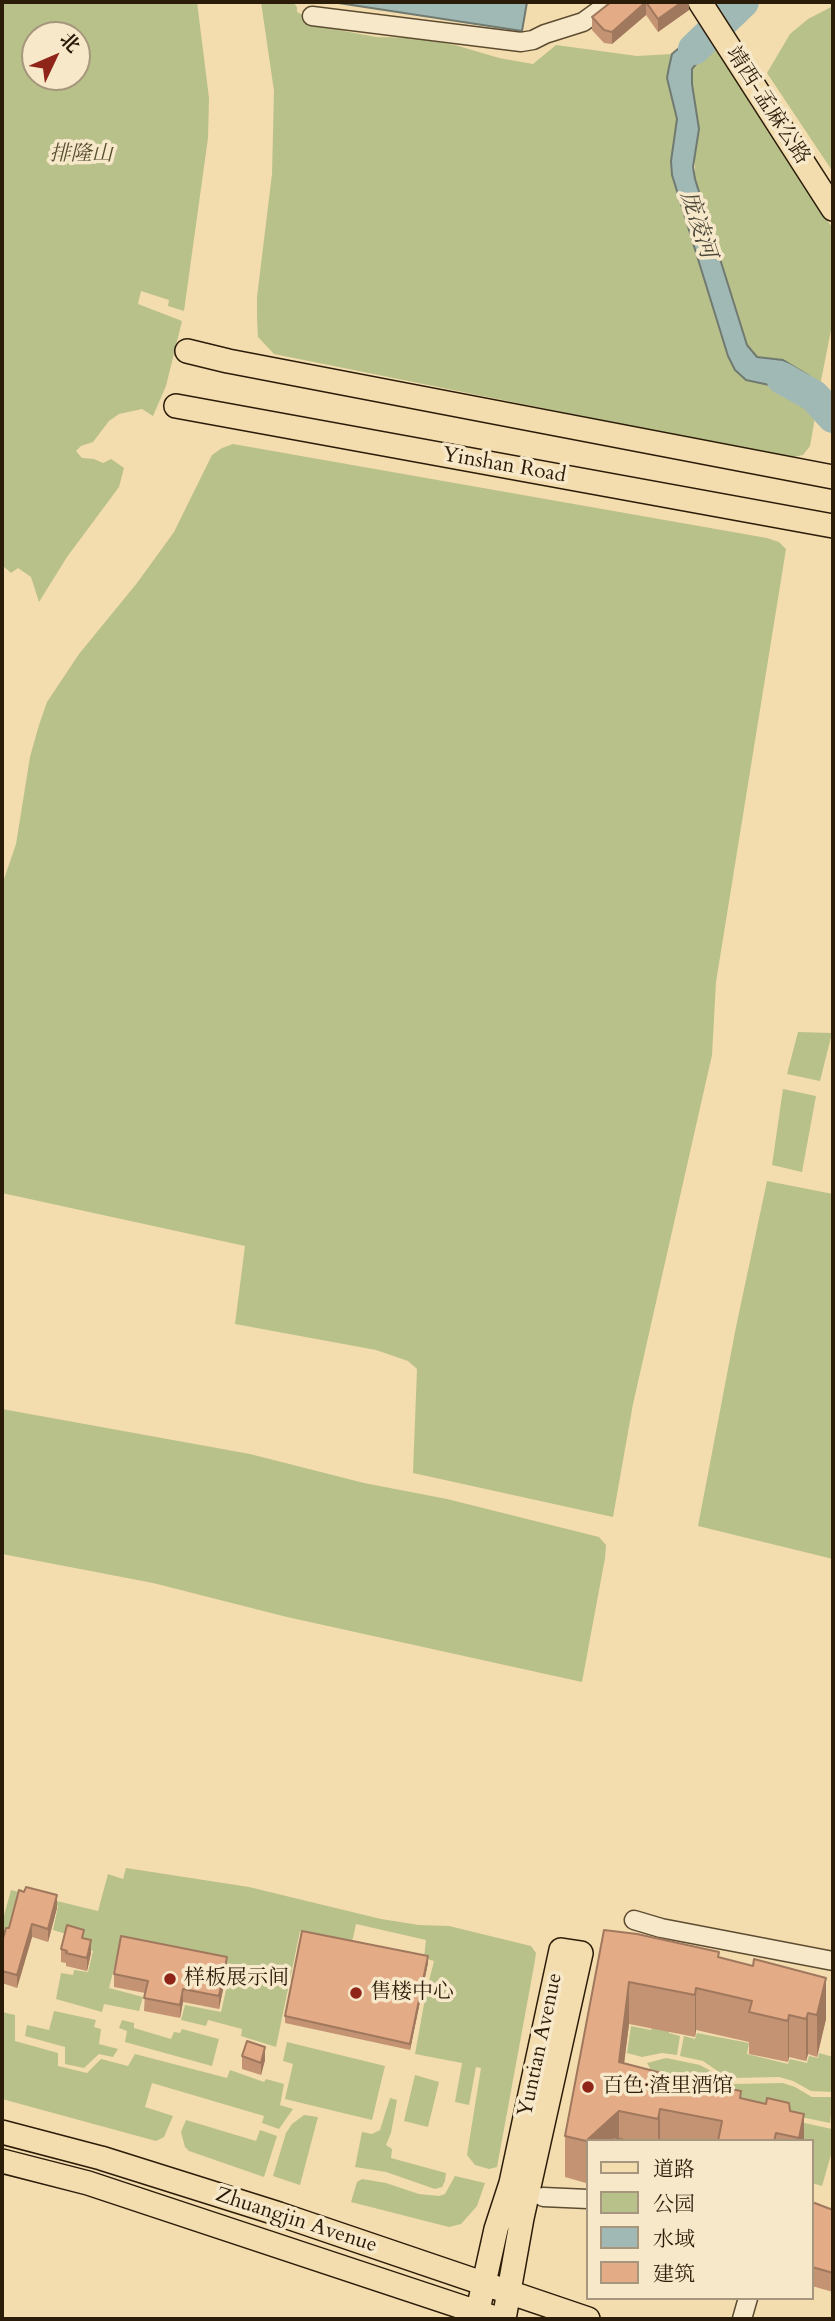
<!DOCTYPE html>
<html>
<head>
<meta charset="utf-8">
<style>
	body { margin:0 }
	#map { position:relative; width:835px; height:2321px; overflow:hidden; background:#f3dcad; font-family:Cardo,"Noto Serif SC",serif }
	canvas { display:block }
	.frame { position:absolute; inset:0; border:4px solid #2b1c09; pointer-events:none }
	.legend { position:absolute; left:586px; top:2139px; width:228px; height:161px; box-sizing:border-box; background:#f7e8ca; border:2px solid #a5967d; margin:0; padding:9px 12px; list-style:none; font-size:21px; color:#2b1c09 }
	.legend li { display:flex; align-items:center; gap:14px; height:35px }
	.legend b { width:35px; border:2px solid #a5967d }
	.north { position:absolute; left:21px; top:21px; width:70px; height:70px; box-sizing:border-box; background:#f7e8ca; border:2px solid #a5967d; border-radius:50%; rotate:46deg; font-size:19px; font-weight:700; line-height:28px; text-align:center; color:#2b1c09 }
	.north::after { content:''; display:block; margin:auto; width:24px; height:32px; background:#8f2418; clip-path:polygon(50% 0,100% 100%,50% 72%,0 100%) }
</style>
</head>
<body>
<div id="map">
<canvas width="835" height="2321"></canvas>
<div class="frame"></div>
<ul class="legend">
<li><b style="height:9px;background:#f3dcad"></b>道路</li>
<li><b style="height:19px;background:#b9c18b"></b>公园</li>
<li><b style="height:19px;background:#a0b9b5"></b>水域</li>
<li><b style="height:19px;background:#e4ab87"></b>建筑</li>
</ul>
<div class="north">北</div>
</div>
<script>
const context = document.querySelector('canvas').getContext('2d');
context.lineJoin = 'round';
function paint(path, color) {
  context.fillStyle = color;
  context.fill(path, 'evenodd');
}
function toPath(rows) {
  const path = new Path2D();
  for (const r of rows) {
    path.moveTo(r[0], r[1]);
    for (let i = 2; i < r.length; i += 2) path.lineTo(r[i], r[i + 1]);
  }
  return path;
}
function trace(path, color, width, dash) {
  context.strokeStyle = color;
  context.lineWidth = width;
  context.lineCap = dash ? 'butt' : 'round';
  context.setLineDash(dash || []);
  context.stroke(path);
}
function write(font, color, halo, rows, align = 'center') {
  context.font = font + ' Cardo,"Noto Serif SC",serif';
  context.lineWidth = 7;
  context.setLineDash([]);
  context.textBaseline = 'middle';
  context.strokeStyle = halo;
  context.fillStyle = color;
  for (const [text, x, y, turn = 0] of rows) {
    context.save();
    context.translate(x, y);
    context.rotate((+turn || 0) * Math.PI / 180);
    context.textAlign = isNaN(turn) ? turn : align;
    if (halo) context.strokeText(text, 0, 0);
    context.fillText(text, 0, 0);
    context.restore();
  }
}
paint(toPath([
	[2,2,197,2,209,98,208,138,184,311,168,306,169,300,141,291,138,304,182,321,166,386,153,416,142,409,119,414,109,421,93,442,81,446,76,451,82,458,94,459,103,463,111,459,124,468,119,487,67,557,39,602,31,577,18,568,11,573,2,565],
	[35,35,77,35,77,77,35,77],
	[261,2,293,2,297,7,297,12,307,17,307,24,376,37,415,38,455,45,499,58,533,64,556,45,637,56,672,54,669,67,677,119,671,161,672,175,681,205,746,380,774,386,791,392,806,401,816,412,810,446,803,455,793,457,721,444,274,354,258,337,257,318,257,297,272,174,274,91],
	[833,6,833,172,767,73,790,34,808,19],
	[714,42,833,229,833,320,820,386,808,375,783,360,757,357,747,345,695,179,695,152,699,129,692,84,692,69],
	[233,444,767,538,779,542,786,549,716,982,712,1055,633,1404,613,1517,413,1473,417,1369,408,1361,376,1350,235,1324,245,1246,2,1193,2,885,16,844,30,757,39,725,47,702,79,654,137,583,174,532,212,455,222,448],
	[798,1032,832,1033,820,1081,787,1074],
	[783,1089,816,1096,802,1172,772,1165],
	[767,1181,833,1194,833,1559,698,1526,736,1327],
	[2,1409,250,1454,364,1483,447,1499,599,1537,606,1545,605,1558,582,1682,287,1617,153,1583,2,1554],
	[126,1868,249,1887,381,1919,419,1925,449,1926,531,1946,536,1953,534,1966,497,2167,489,2169,475,2165,467,2155,481,2068,476,2067,469,2105,455,2102,462,2063,415,2054,426,1993,434,1961,424,1958,426,1940,356,1924,352,1942,300,1931,276,2047,241,2036,242,2029,208,2020,206,2026,181,2020,185,2005,221,2012,231,1968,121,1942,109,1988,143,1997,139,2011,104,2004,102,2012,56,1999,61,1973,73,1975,74,1970,88,1972,93,1951,85,1947,86,1940,53,1930,58,1906,45,1903,10,1923,2,1951,2,1923,11,1890,98,1911,108,1874,123,1879],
	[2,2004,4,2004,2,2012,15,2015,15,2041,58,2053,58,2066,87,2073,101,2059,128,2066,135,2054,227,2078,230,2070,264,2082,266,2079,284,2084,280,2105,293,2109,279,2129,262,2123,264,2116,152,2083,145,2107,173,2116,164,2137,156,2141,2,2099],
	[54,2011,96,2020,94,2027,101,2029,99,2044,118,2049,113,2057,99,2054,84,2068,65,2064,65,2047,25,2036,27,2025,49,2030],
	[122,2020,134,2023,134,2028,171,2039,174,2032,180,2033,182,2029,219,2039,212,2066,125,2042,127,2031,119,2028],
	[653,2024,669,2027,669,2033,680,2036,677,2055,662,2053,642,2057,627,2053,631,2026,651,2030],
	[697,2033,749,2043,747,2054,788,2064,790,2059,807,2063,809,2056,818,2058,819,2053,833,2057,833,2092,811,2091,793,2081,779,2077,734,2078,722,2074,703,2061,680,2056,684,2036,695,2039],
	[287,2042,385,2066,372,2120,285,2099,293,2064,283,2061],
	[666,2058,700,2065,734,2084,783,2083,795,2087,812,2097,833,2097,830,2123,680,2092,654,2075,647,2063],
	[415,2075,439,2082,428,2127,404,2121],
	[680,2096,832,2129,833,2148,822,2186,812,2183,812,2141,780,2141],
	[390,2098,397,2100,391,2133,386,2145,392,2149,391,2158,446,2173,445,2181,442,2187,435,2189,386,2172,355,2167,362,2132,372,2134,380,2130],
	[304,2115,318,2117,300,2185,273,2176,286,2133,292,2124],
	[186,2120,256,2141,260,2130,277,2136,264,2177,189,2151,185,2147,181,2132],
	[455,2176,485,2183,477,2206,461,2224,449,2227,351,2202,357,2182,362,2179,386,2183,419,2194,439,2196,445,2194]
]), '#b9c18b');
const water = toPath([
	[332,2,527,2,522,31,332,2],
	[706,25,714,42,692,69,692,84,699,129,693,167,695,179,747,345,757,357,783,360,808,375,820,386,816,412,806,401,791,392,774,386,746,380,735,370,728,356,672,175,671,161,677,119,667,78,669,67,672,54,706,25]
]);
paint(water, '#a0b9b5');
trace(water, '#717a70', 2);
trace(toPath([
	[694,49,743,2],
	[782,378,814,396,833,417]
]), '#a0b9b5', 32);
const minor = toPath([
	[312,16,521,42,533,40,545,34,583,22,611,2],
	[634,1920,661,1928,833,1961],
	[543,2197,588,2199],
	[742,2319,748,2298]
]);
const major = toPath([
	[700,2,833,209],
	[187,351,228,361,833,477],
	[176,406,833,526],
	[2,2132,101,2158,279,2214,588,2319],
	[2,2161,88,2183,492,2317],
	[476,2319,496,2229,511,2183,561,1950,581,1953,522,2218,504,2319]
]);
trace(minor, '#5d4c32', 21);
trace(major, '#2b1c09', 26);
trace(minor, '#f7e8ca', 18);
trace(major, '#f3dcad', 23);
paint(toPath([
	[611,2,689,2,689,10,658,32,646,15,612,44,604,43,592,30,592,17],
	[57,1908,48,1942,32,1937,17,1988,2,1983,2,1942],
	[604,1930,719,1958,826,2019,817,2057,808,2054,806,2061,789,2057,788,2062,749,2054,749,2042,696,2030,695,2037,629,2024,624,2063,741,2098,790,2111,804,2141,588,2141,586,2183,565,2177,565,2136],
	[84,1938,91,1953,87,1971,66,1966,66,1963,61,1962,61,1949],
	[428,1963,410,2050,285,2023,285,2016],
	[227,1970,219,2009,183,2002,180,2018,144,2011,145,1993,114,1987,114,1974],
	[242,2056,265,2060,261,2075,242,2069],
	[812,2202,833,2210,833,2292,812,2286]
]), '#c49374');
paint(toPath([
	[646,2,646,15,612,44,612,32],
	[682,2,689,2,689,10,658,32,658,19],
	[57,1895,57,1908,48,1942,48,1929],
	[32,1924,32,1937,17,1988,17,1975],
	[91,1940,91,1953,87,1971,87,1958],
	[428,1956,428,1963,410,2050,410,2044],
	[227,1957,227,1970,219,2009,219,1996],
	[826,1978,826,2019,817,2057,817,2015],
	[629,1982,629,2024,619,2104,619,2062],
	[696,1988,696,2030,695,2037,695,1995],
	[183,1989,183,2002,180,2018,180,2005],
	[808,2013,808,2054,806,2061,806,2019],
	[789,2015,789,2057,788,2062,788,2021],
	[265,2047,265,2060,261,2075,261,2063],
	[660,2109,660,2141,658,2141,658,2119],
	[619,2111,619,2141,588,2141,588,2180,586,2183,586,2141],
	[804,2114,804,2141,799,2141,799,2138]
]), '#a0785e');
const building = toPath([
	[611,2,682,2,658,19,646,2,612,32,604,30,592,17,611,2],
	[26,1887,57,1895,48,1929,32,1924,17,1975,2,1971,2,1942,6,1928,9,1928,19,1890,24,1892,26,1887],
	[67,1925,84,1930,82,1938,91,1940,87,1958,66,1953,67,1951,61,1949,67,1925],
	[604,1930,637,1934,719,1952,718,1957,753,1966,754,1959,826,1978,817,2015,808,2013,806,2019,789,2015,788,2021,749,2012,752,2001,696,1988,695,1995,629,1982,619,2062,708,2085,741,2091,740,2098,766,2104,767,2098,789,2103,790,2111,804,2114,799,2138,776,2133,774,2141,718,2141,722,2121,660,2109,658,2119,619,2111,586,2141,565,2136,604,1930],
	[302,1931,428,1956,410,2044,285,2016,302,1931],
	[121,1936,227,1957,219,1996,183,1989,180,2005,144,1998,148,1981,114,1974,121,1936],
	[247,2041,265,2047,261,2063,242,2056,247,2041],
	[613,2137,628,2141,612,2141,613,2137],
	[812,2202,833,2210,833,2273,812,2267,812,2202]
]);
paint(building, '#e4ab87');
trace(building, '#a0785e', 2);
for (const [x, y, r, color] of [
	[170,1979,7,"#8f2418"],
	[356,1993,7,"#8f2418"],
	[588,2087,7,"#8f2418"]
]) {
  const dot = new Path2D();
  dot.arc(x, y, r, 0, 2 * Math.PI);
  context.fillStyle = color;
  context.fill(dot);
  trace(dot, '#f7e8ca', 2.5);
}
write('21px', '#2b1c09', '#f7e8ca', [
	["靖西-孟麻公路",767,106,57],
	["Yinshan Road",504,466,10],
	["Yuntian Avenue",541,2045,-78],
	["Zhuangjin Avenue",296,2221,18]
]);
write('italic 21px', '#564e30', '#f7e8ca', [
	["排隆山",81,155]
]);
write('21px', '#2b1c09', '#f7e8ca', [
	["样板展示间",184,1979],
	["售楼中心",370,1993],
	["百色·渣里酒馆",602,2087]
], 'left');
write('italic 23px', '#4e4b3d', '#f7e8ca', [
	["庞凌河",697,225,72]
]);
</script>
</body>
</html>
